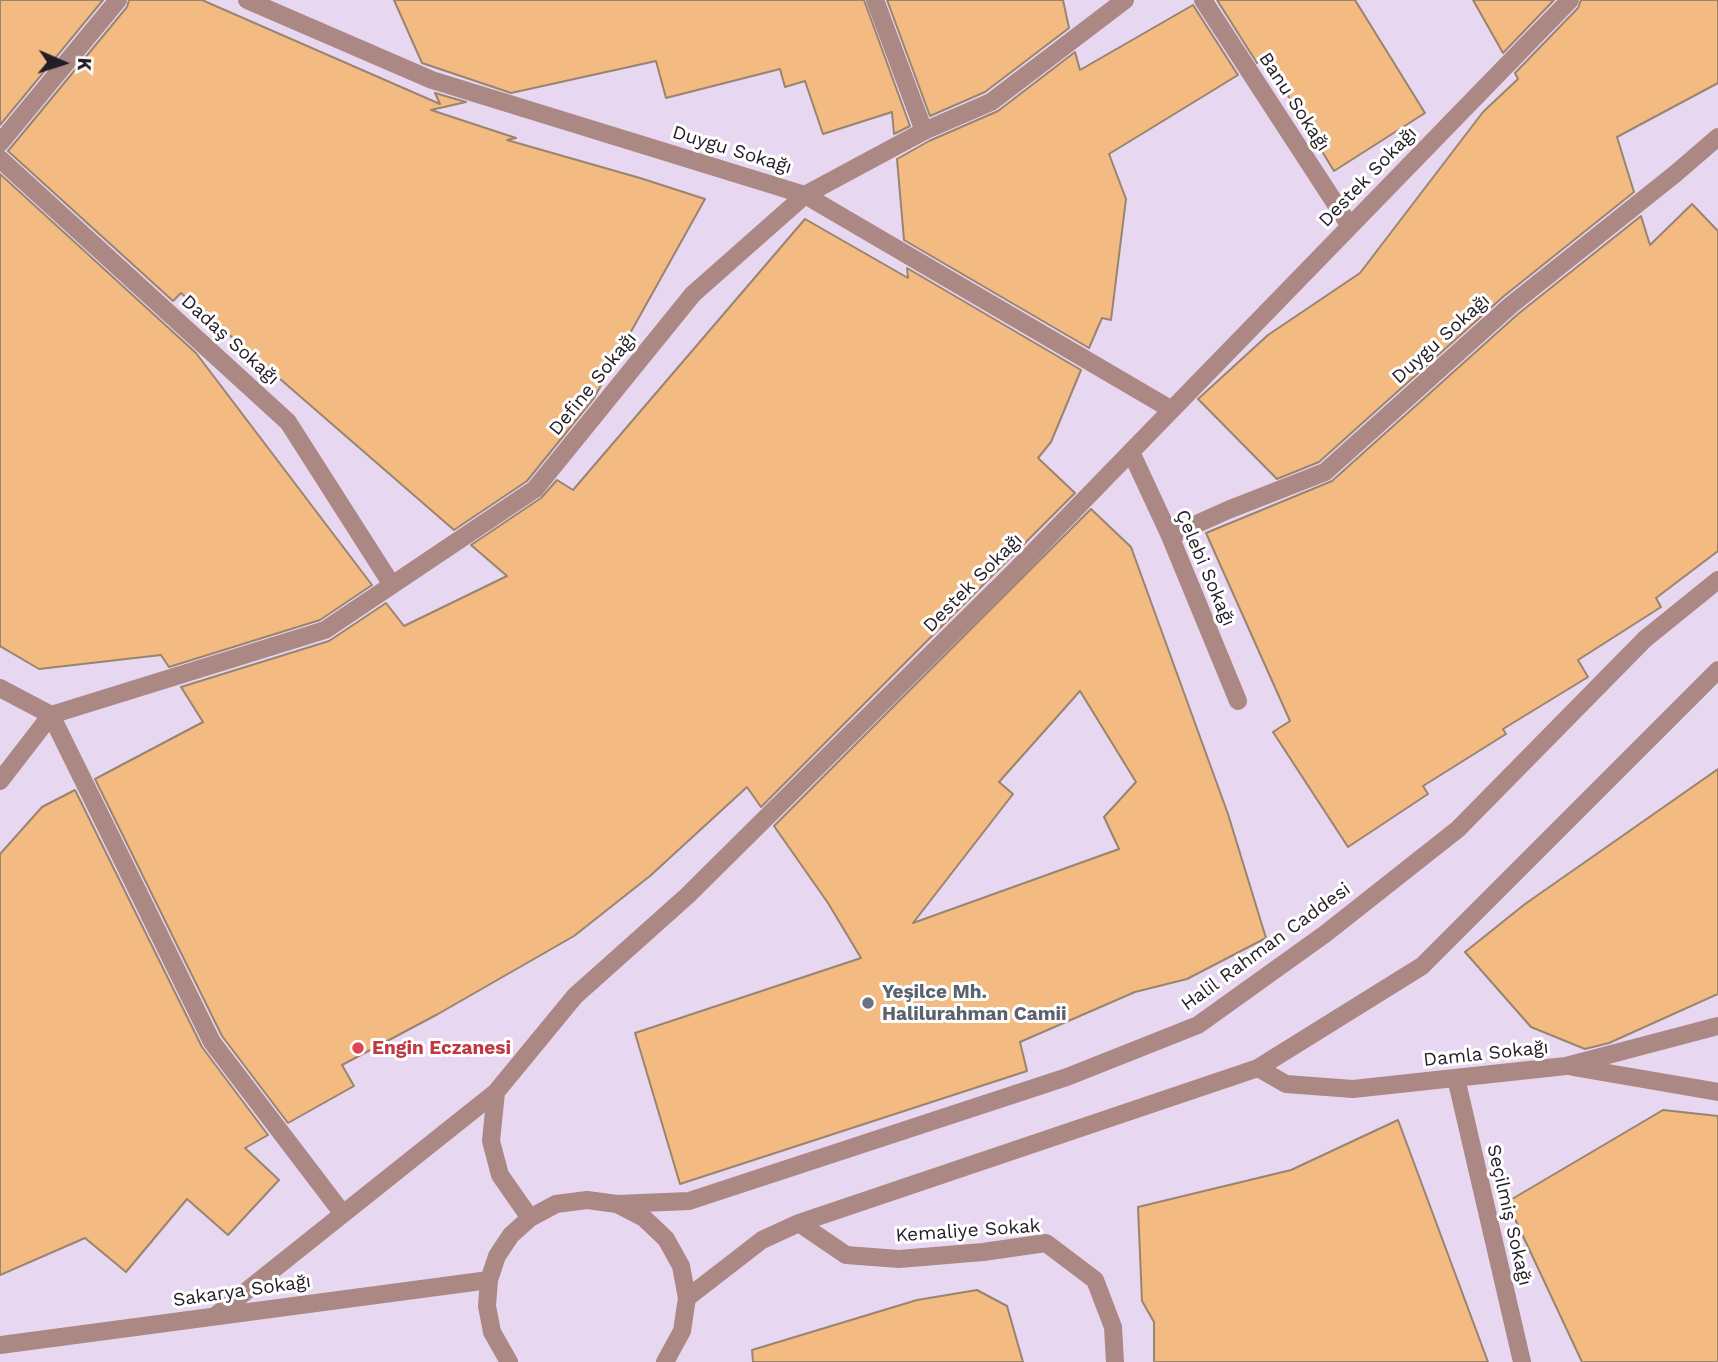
<!DOCTYPE html>
<html>
<head>
<meta charset="utf-8">
<style>
	body { margin:0 }
	#map { position:relative; width:1718px; height:1362px; overflow:hidden; background:#e8d7f1; font-family:"Work Sans",sans-serif }
	canvas { display:block }
	.north { position:absolute; left:28px; top:28px; width:70px; height:70px; -webkit-text-stroke:5px #fff; paint-order:stroke; rotate:93deg; font-size:19px; font-weight:700; line-height:28px; text-align:center; color:#231d26 }
	.north::after { content:''; display:block; margin:auto; width:24px; height:32px; background:#231d26; clip-path:polygon(50% 0,100% 100%,50% 72%,0 100%) }
</style>
</head>
<body>
<div id="map">
<canvas width="1718" height="1362"></canvas>
<div class="north">K</div>
</div>
<script>
const context = document.querySelector('canvas').getContext('2d');
context.lineJoin = 'round';
function paint(path, color) {
  context.fillStyle = color;
  context.fill(path, 'evenodd');
}
function toPath(rows) {
  const path = new Path2D();
  for (const r of rows) {
    path.moveTo(r[0], r[1]);
    for (let i = 2; i < r.length; i += 2) path.lineTo(r[i], r[i + 1]);
  }
  return path;
}
function trace(path, color, width, dash) {
  context.strokeStyle = color;
  context.lineWidth = width;
  context.lineCap = dash ? 'butt' : 'round';
  context.setLineDash(dash || []);
  context.stroke(path);
}
function write(font, color, halo, rows, align = 'center') {
  context.font = font + ' "Work Sans",sans-serif';
  context.lineWidth = 6;
  context.setLineDash([]);
  context.textBaseline = 'middle';
  context.strokeStyle = halo;
  context.fillStyle = color;
  for (const [text, x, y, turn = 0] of rows) {
    context.save();
    context.translate(x, y);
    context.rotate((+turn || 0) * Math.PI / 180);
    context.textAlign = isNaN(turn) ? turn : align;
    if (halo) context.strokeText(text, 0, 0);
    context.fillText(text, 0, 0);
    context.restore();
  }
}
const building = toPath([
	[0,0,103,0,0,125,0,0],
	[129,0,202,0,440,104,435,93,466,102,431,110,516,138,507,140,640,178,705,199,594,398,527,481,454,530,181,293,173,301,8,151,127,7,129,0],
	[394,0,864,0,910,126,894,134,892,112,823,134,805,81,785,87,780,69,666,98,656,61,511,93,422,63,394,0],
	[887,0,1063,0,1069,28,985,92,930,116,887,0],
	[1217,0,1355,0,1425,113,1334,171,1265,58,1257,63,1217,0],
	[1473,0,1554,0,1503,53,1473,0],
	[1581,0,1718,0,1718,83,1617,137,1634,192,1504,296,1319,462,1277,479,1198,399,1268,335,1360,273,1483,112,1518,79,1515,73,1578,8,1581,0],
	[1193,5,1238,75,1109,154,1126,199,1111,320,1102,318,1089,348,904,240,897,159,929,141,998,111,1075,52,1080,70,1193,5],
	[0,174,196,353,372,585,320,620,169,667,161,655,39,669,0,646,0,174],
	[1692,204,1718,231,1718,551,1656,598,1661,607,1578,660,1588,677,1503,729,1506,734,1423,786,1428,794,1348,847,1273,732,1290,721,1206,533,1332,481,1518,314,1641,216,1650,245,1692,204],
	[805,219,908,278,907,268,1081,370,1051,442,1038,458,1075,493,761,807,747,787,650,876,574,936,438,1014,342,1065,354,1086,288,1123,222,1036,95,779,203,722,181,687,329,641,386,603,404,626,507,576,471,545,541,498,557,480,573,490,805,219],
	[1091,509,1131,547,1228,814,1266,938,1187,979,1135,992,1020,1042,1027,1071,680,1184,635,1033,861,958,828,903,774,826,1091,509],
	[1080,691,1136,782,1104,817,1119,849,913,923,1013,794,999,782,1080,691],
	[1718,769,1718,994,1609,1043,1585,1049,1531,1027,1465,952,1525,904,1718,769],
	[75,790,202,1047,268,1135,245,1148,279,1180,228,1235,187,1199,126,1272,85,1238,0,1275,0,854,42,807,75,790],
	[1663,1110,1718,1116,1718,1362,1582,1362,1507,1202,1663,1110],
	[1398,1120,1488,1362,1154,1362,1154,1322,1142,1301,1138,1207,1291,1170,1398,1120],
	[977,1290,1007,1306,1023,1362,753,1362,752,1350,917,1300,977,1290]
]);
paint(building, '#f3ba82');
trace(building, '#99846f', 2);
trace(toPath([
	[247,0,432,80,805,195,1172,410],
	[875,0,924,131],
	[1203,0,1350,226],
	[0,143,118,0],
	[0,159,288,422,392,585],
	[1131,452,1170,536,1238,701],
	[1170,536,1228,510,1325,472,1511,305,1675,174,1718,137],
	[0,688,51,715],
	[51,715,325,630,535,489,693,294,805,195,924,131,991,102,1125,0],
	[51,715,212,1042,343,1214],
	[0,781,51,715],
	[1573,1067,1718,1092],
	[1258,1068,1286,1084,1353,1089,1566,1066,1718,1026],
	[1456,1078,1522,1362],
	[617,1204,689,1201,1067,1077,1198,1025,1325,934,1458,829,1645,639,1718,580],
	[530,1218,500,1175,491,1141,496,1092,575,996,687,896,1017,569,1570,0],
	[799,1223,846,1255,899,1259,983,1252,1046,1243,1095,1280,1113,1327,1115,1362],
	[687,1298,762,1240,799,1223,1258,1068,1422,966,1718,670],
	[215,1316,496,1092],
	[0,1345,489,1280],
	[509,1362,492,1332,487,1306,489,1280,497,1256,511,1235,530,1218,556,1204,587,1200,617,1204,644,1218,666,1239,681,1266,687,1298,682,1331,665,1362]
]), '#ab8883', 18);
for (const [x, y, r, color] of [
	[868,1003,7,"#6b7280"],
	[358,1048,7,"#e0444e"]
]) {
  const dot = new Path2D();
  dot.arc(x, y, r, 0, 2 * Math.PI);
  context.fillStyle = color;
  context.fill(dot);
  trace(dot, '#fff', 2.5);
}
write('19px', '#231d26', '#fff', [
	["Banu Sokağı",1294,102,57],
	["Duygu Sokağı",732,150,17],
	["Destek Sokağı",1368,177,-46],
	["Duygu Sokağı",1441,339,-42],
	["Dadaş Sokağı",230,340,42],
	["Define Sokağı",593,384,-51],
	["Çelebi Sokağı",1205,568,67],
	["Destek Sokağı",973,583,-45],
	["Halil Rahman Caddesi",1266,947,-36],
	["Damla Sokağı",1486,1054,-6],
	["Seçilmiş Sokağı",1509,1215,77],
	["Kemaliye Sokak",968,1231,-4],
	["Sakarya Sokağı",242,1291,-8]
]);
write('bold 19px', '#5b616d', '#fff', [
	["Yeşilce Mh.",882,992],
	["Halilurahman Camii",882,1014]
], 'left');
write('bold 19px', '#be3a42', '#fff', [
	["Engin Eczanesi",372,1048]
], 'left');
</script>
</body>
</html>
